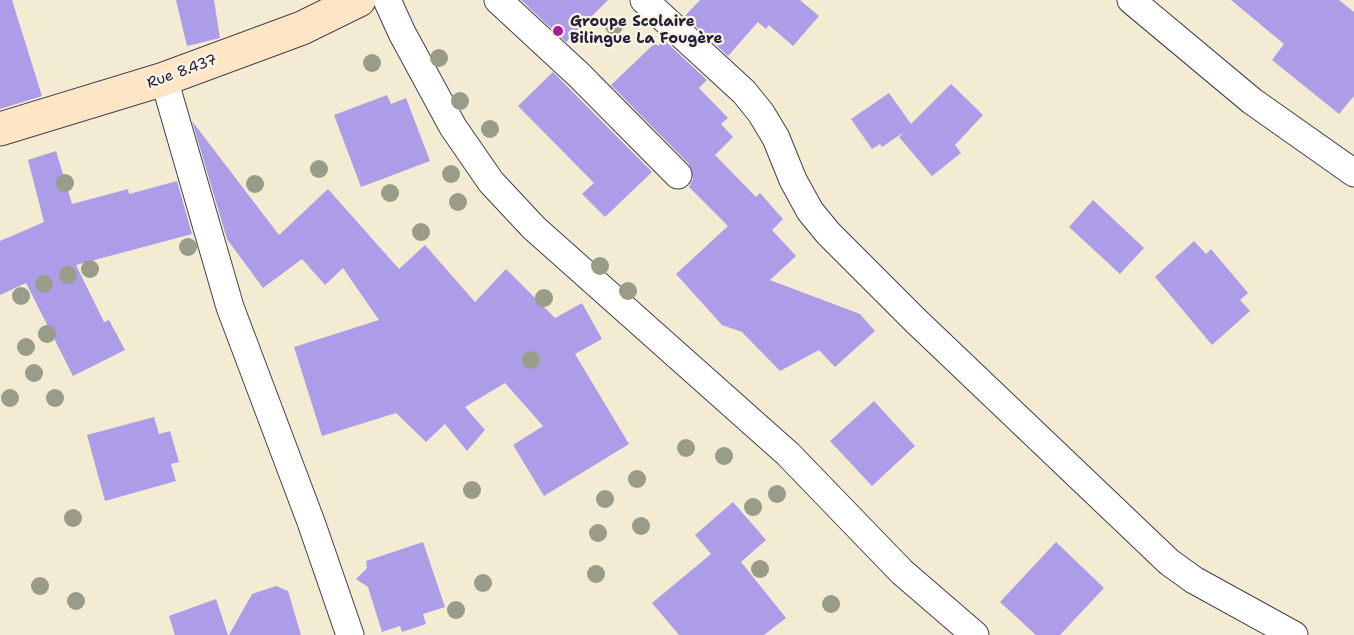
<!DOCTYPE html>
<html>
<head>
<meta charset="utf-8">
<style>
	body { margin:0 }
	canvas { display:block; background:#f3ecd2 }
</style>
</head>
<body>
<canvas width="1354" height="635"></canvas>
<script>
const context = document.querySelector('canvas').getContext('2d');
context.lineJoin = 'round';
function paint(path, color) {
  context.fillStyle = color;
  context.fill(path, 'evenodd');
}
function toPath(rows) {
  const path = new Path2D();
  for (const r of rows) {
    path.moveTo(r[0], r[1]);
    for (let i = 2; i < r.length; i += 2) path.lineTo(r[i], r[i + 1]);
  }
  return path;
}
function trace(path, color, width, dash) {
  context.strokeStyle = color;
  context.lineWidth = width;
  context.lineCap = dash ? 'butt' : 'round';
  context.setLineDash(dash || []);
  context.stroke(path);
}
function write(font, color, halo, rows, align = 'center') {
  context.font = font + ' "Shantell Sans",sans-serif';
  context.lineWidth = 4.5;
  context.setLineDash([]);
  context.textBaseline = 'middle';
  context.strokeStyle = halo;
  context.fillStyle = color;
  for (const [text, x, y, turn = 0] of rows) {
    context.save();
    context.translate(x, y);
    context.rotate((+turn || 0) * Math.PI / 180);
    context.textAlign = isNaN(turn) ? turn : align;
    if (halo) context.strokeText(text, 0, 0);
    context.fillText(text, 0, 0);
    context.restore();
  }
}
paint(toPath([
	[0,0,12,0,42,96,0,109],
	[176,0,214,0,220,38,187,46],
	[521,0,608,0,566,42],
	[700,0,800,0,819,16,793,46,769,25,766,29,758,22,728,56,685,16],
	[1231,0,1339,0,1354,12,1354,96,1339,114,1272,60,1284,44],
	[664,40,707,80,699,88,728,118,721,124,733,137,715,155,756,197,760,193,783,219,772,230,796,256,770,280,860,314,875,331,835,367,819,350,780,371,742,332,722,325,676,274,728,226,689,187,693,179,689,164,611,85,655,43,658,46],
	[553,72,652,172,605,217,582,194,594,183,518,106],
	[951,84,983,115,955,145,961,153,932,176,899,137,904,132,882,147,880,144,872,149,851,119,889,93,911,124],
	[387,95,391,104,406,98,430,161,361,187,334,115],
	[192,121,279,235,328,189,399,269,425,245,475,302,506,269,555,318,582,303,602,339,575,354,629,444,544,496,513,445,543,426,505,383,465,407,485,430,467,451,445,424,426,442,396,413,322,436,294,347,379,320,343,268,325,285,302,259,263,288,227,239],
	[56,151,72,204,128,189,129,194,177,181,192,234,76,265,104,322,109,320,125,350,73,376,26,283,0,295,0,241,44,222,28,160],
	[1093,200,1144,248,1120,274,1069,227],
	[1194,241,1206,254,1211,249,1248,293,1240,300,1250,311,1212,345,1155,277],
	[874,401,915,446,872,486,830,441],
	[154,417,159,434,170,431,179,462,171,464,176,481,105,501,87,435],
	[733,502,766,540,741,562,786,618,764,635,679,635,652,603,711,554,695,535],
	[423,542,445,607,423,614,426,624,402,632,400,626,382,632,368,587,356,579,367,568,366,561],
	[1056,542,1104,588,1060,635,1036,635,1000,602],
	[276,586,288,591,301,635,229,635,252,594],
	[216,599,228,635,175,635,169,616]
]), '#ad9de8');
const minor = toPath([
	[387,0,402,33,453,127,491,182,534,228,788,454,902,572,975,635],
	[498,0,579,75,678,175],
	[644,0,744,92,761,113,776,138,793,180,810,211,828,233,916,321,1169,562,1194,580,1294,635],
	[1131,0,1252,101,1354,173],
	[164,79,230,307,311,522,350,635]
]);
const secondary = toPath([
	[0,129,164,79,302,28,359,0]
]);
trace(minor, '#414052', 29);
trace(secondary, '#414052', 35);
trace(minor, '#fff', 27);
trace(secondary, '#fde5c5', 33);
context.fillStyle = '#989c88';
for (const [x, y] of [
	[614,26],
	[439,58],
	[372,63],
	[460,101],
	[490,129],
	[319,169],
	[451,174],
	[65,183],
	[255,184],
	[390,193],
	[458,202],
	[421,232],
	[188,247],
	[600,266],
	[90,269],
	[68,275],
	[44,284],
	[628,291],
	[21,296],
	[544,298],
	[47,334],
	[26,347],
	[531,360],
	[34,373],
	[10,398],
	[55,398],
	[686,448],
	[724,456],
	[637,479],
	[472,490],
	[777,494],
	[605,499],
	[753,507],
	[73,518],
	[641,526],
	[598,533],
	[760,569],
	[596,574],
	[483,583],
	[40,586],
	[76,601],
	[831,604],
	[456,610]
]) {
  context.beginPath();
  context.arc(x, y, 9, 0, 2 * Math.PI);
  context.fill();
}
for (const [x, y, r, color] of [
	[558,31,6,"#b5179e"]
]) {
  const dot = new Path2D();
  dot.arc(x, y, r, 0, 2 * Math.PI);
  context.fillStyle = color;
  context.fill(dot);
  trace(dot, '#fcf5e5', 2);
}
write('bold 15px', '#22223b', '#fcf5e5', [
	["Groupe Scolaire",570,22],
	["Bilingue La Fougère",570,39]
], 'left');
write('15px', '#22223b', '#fcf5e5', [
	["Rue 8.437",182,72,-20]
]);
</script>
</body>
</html>
